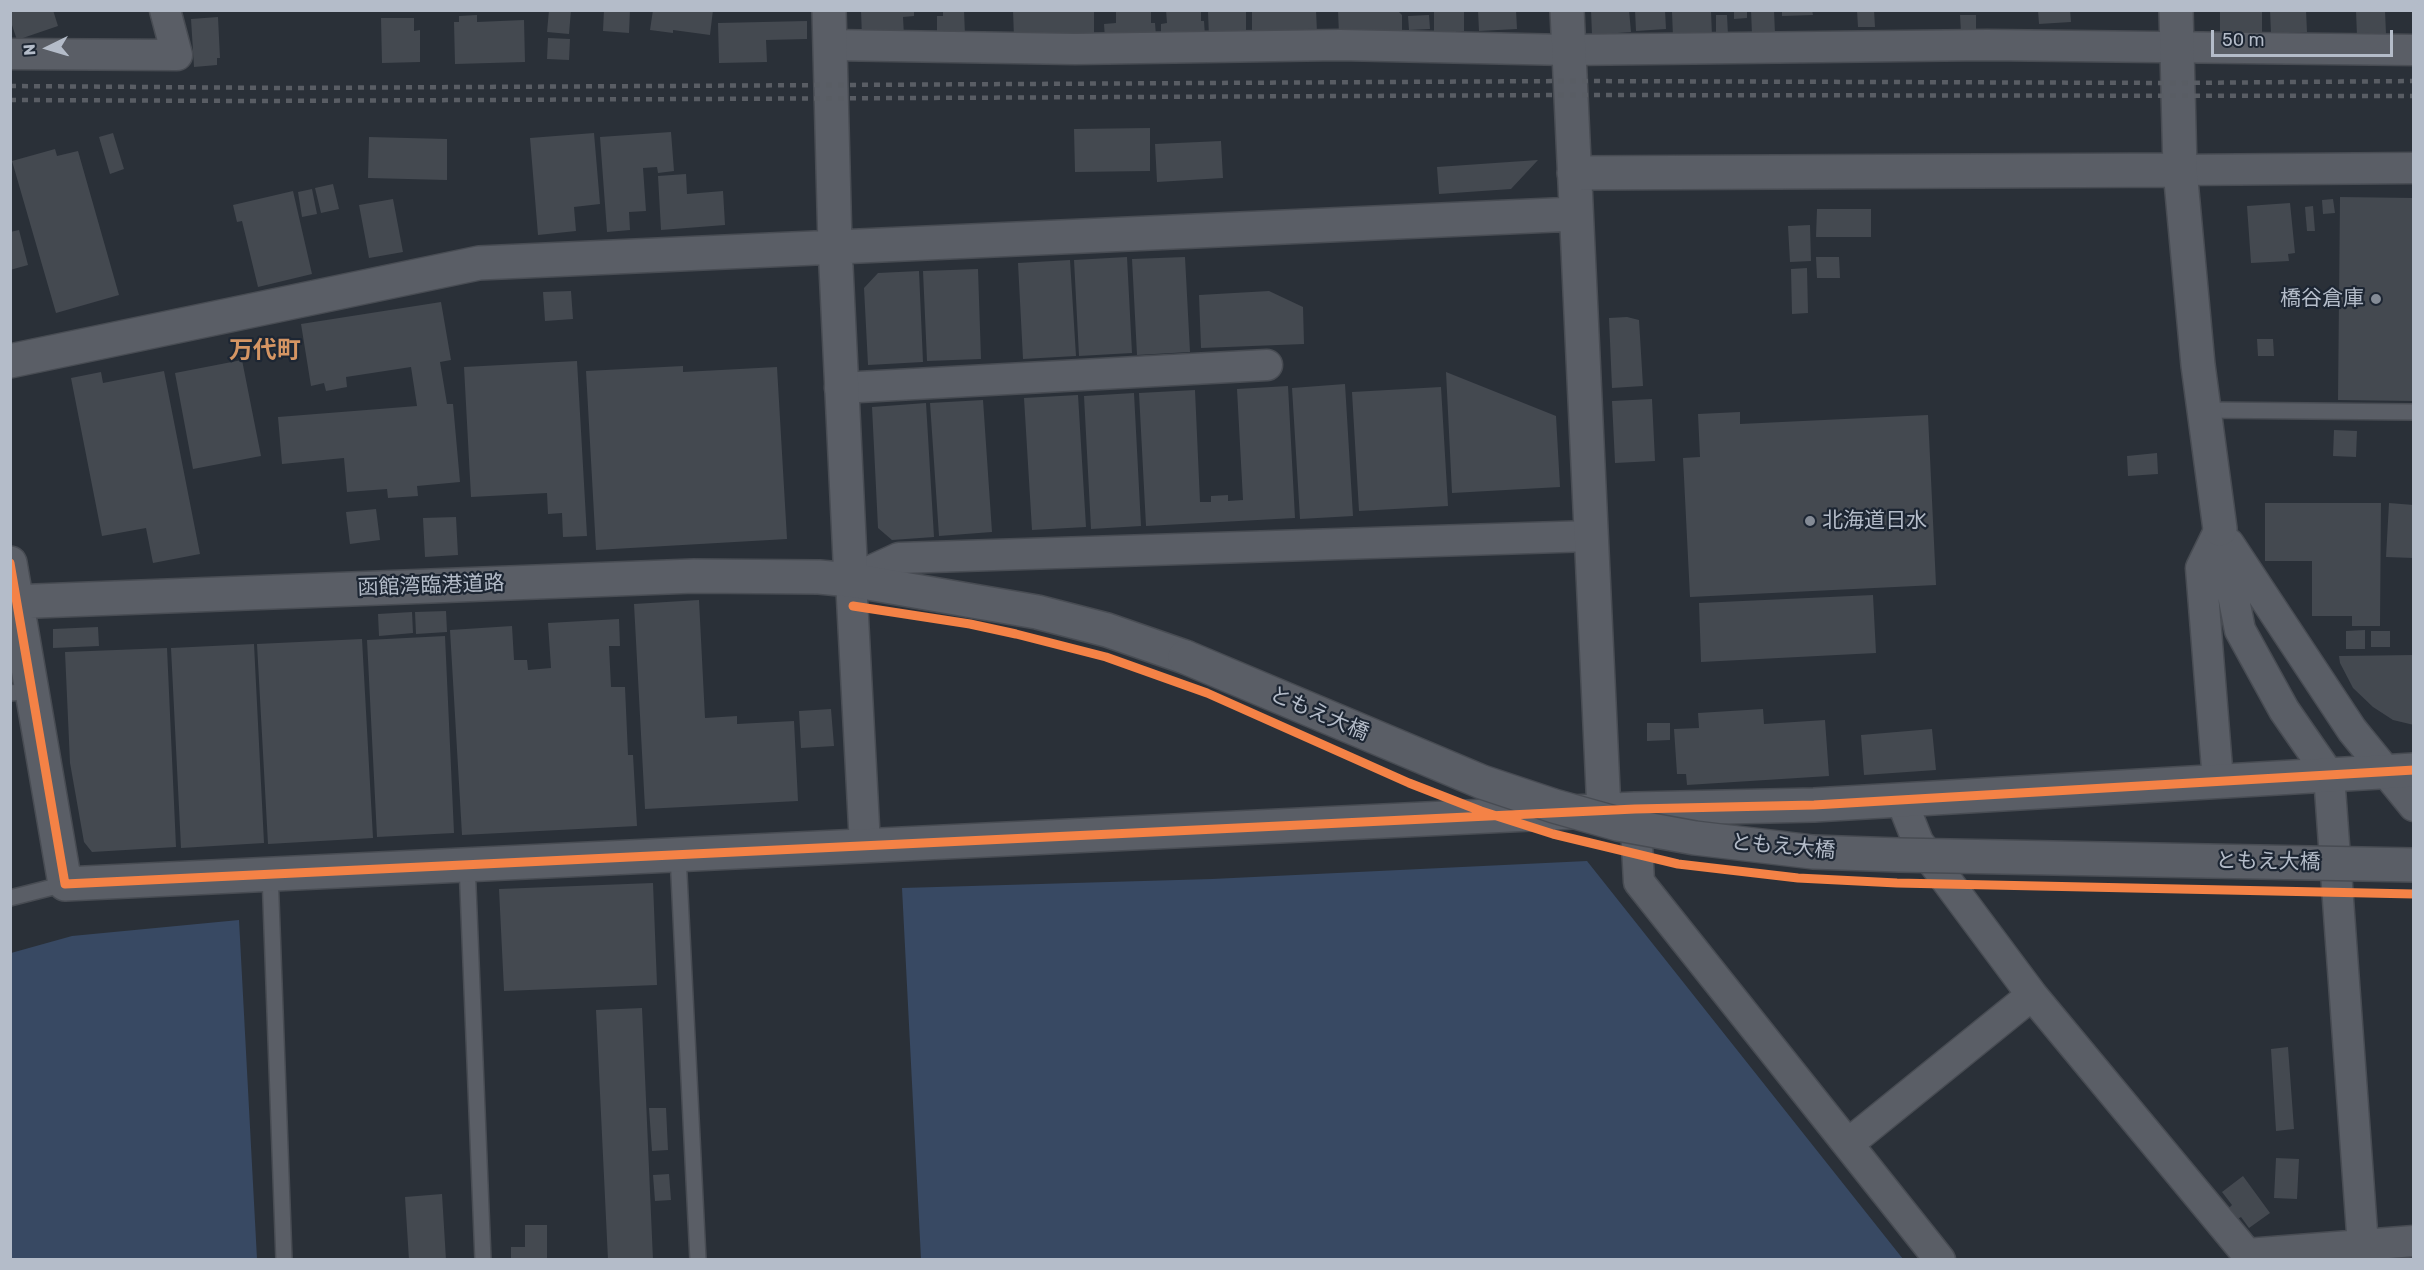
<!DOCTYPE html>
<html>
<head>
<meta charset="utf-8">
<style>
	body { margin:0 }
	#map { position:relative; width:2424px; height:1270px; overflow:hidden; background:#2a3038; font-family:Rubik,sans-serif }
	canvas { display:block }
	.frame { position:absolute; inset:0; border:12px solid #b4bcc9; pointer-events:none }
	.north { position:absolute; left:18px; top:18px; width:60px; height:60px; -webkit-text-stroke:4px #1d2633; paint-order:stroke; rotate:265deg; font-size:16px; font-weight:700; line-height:24px; text-align:center; color:#b4bcc9 }
	.north::after { content:''; display:block; margin:auto; width:21px; height:27px; background:#b4bcc9; clip-path:polygon(50% 0,100% 100%,50% 72%,0 100%) }
	.scale { position:absolute; left:2211px; top:30px; width:182px; height:27px; box-sizing:border-box; border:3px solid #b4bcc9; border-top:0; padding-left:8px; font-size:18px; line-height:21px; white-space:nowrap; color:#b4bcc9; -webkit-text-stroke:4px #1d2633; paint-order:stroke }
</style>
</head>
<body>
<div id="map">
<canvas width="2424" height="1270"></canvas>
<div class="frame"></div>
<div class="north">N</div>
<div class="scale">50 m</div>
</div>
<script>
const context = document.querySelector('canvas').getContext('2d');
context.lineJoin = 'round';
function paint(path, color) {
  context.fillStyle = color;
  context.fill(path, 'evenodd');
}
function toPath(rows) {
  const path = new Path2D();
  for (const r of rows) {
    path.moveTo(r[0], r[1]);
    for (let i = 2; i < r.length; i += 2) path.lineTo(r[i], r[i + 1]);
  }
  return path;
}
function trace(path, color, width, dash) {
  context.strokeStyle = color;
  context.lineWidth = width;
  context.lineCap = dash ? 'butt' : 'round';
  context.setLineDash(dash || []);
  context.stroke(path);
}
function write(font, color, halo, rows, align = 'center') {
  context.font = font + ' Rubik,"Noto Sans JP",sans-serif';
  context.lineWidth = 4.5;
  context.setLineDash([]);
  context.textBaseline = 'middle';
  context.strokeStyle = halo;
  context.fillStyle = color;
  for (const [text, x, y, turn = 0] of rows) {
    context.save();
    context.translate(x, y);
    context.rotate((+turn || 0) * Math.PI / 180);
    context.textAlign = isNaN(turn) ? turn : align;
    if (halo) context.strokeText(text, 0, 0);
    context.fillText(text, 0, 0);
    context.restore();
  }
}
paint(toPath([
	[1587,861,1903,1259,921,1259,902,888,1212,879],
	[239,920,257,1259,11,1259,11,953,72,936]
]), '#384963');
paint(toPath([
	[10,10,53,10,58,26,17,40,10,19],
	[549,10,571,10,569,34,547,32],
	[604,10,630,10,629,33,603,31],
	[653,10,713,10,710,35,673,30,673,33,650,30],
	[861,10,914,10,914,16,903,17,904,36,862,38],
	[943,10,964,10,965,35,937,36,937,16,943,16],
	[1013,10,1094,10,1094,35,1014,38],
	[1151,10,1151,23,1155,23,1156,36,1105,39,1104,24,1116,23,1116,12],
	[1166,10,1201,10,1201,21,1204,21,1205,36,1161,38,1161,24,1167,23],
	[1280,10,1316,10,1317,32,1252,34,1252,11],
	[1338,10,1397,10,1402,15,1402,32,1339,35],
	[1434,10,1464,10,1464,31,1434,32],
	[1478,10,1516,10,1517,29,1479,31],
	[1591,10,1629,10,1631,32,1592,35],
	[1635,10,1665,10,1666,29,1636,31],
	[1734,10,1747,10,1747,18,1734,19],
	[1751,10,1774,10,1775,34,1752,35],
	[1782,10,1812,10,1813,15,1782,16],
	[1857,10,1874,10,1875,27,1858,27],
	[2038,10,2070,10,2071,22,2039,24],
	[2220,10,2262,10,2262,32,2220,33],
	[2270,10,2306,10,2307,32,2271,33],
	[2385,10,2386,34,2357,36,2356,11],
	[1246,11,1246,37,1209,38,1208,12],
	[1711,11,1712,36,1673,37,1672,12],
	[477,15,477,22,524,20,525,62,455,64,454,22,459,22,459,16],
	[1429,15,1430,29,1409,30,1408,16],
	[1716,15,1727,15,1728,35,1716,36],
	[1960,15,1976,15,1976,31,1961,32],
	[218,17,220,58,217,58,217,65,194,67,191,19],
	[381,18,414,18,414,31,420,30,420,62,382,63],
	[807,21,807,39,766,40,767,62,719,63,718,23],
	[548,38,570,39,569,60,547,59],
	[1150,128,1150,171,1075,172,1074,129],
	[671,132,674,171,658,173,657,167,643,168,646,211,629,212,630,230,607,232,600,137],
	[113,133,124,169,110,174,99,137],
	[594,133,600,204,574,207,576,231,538,235,530,138],
	[369,137,447,139,447,180,368,178],
	[1221,141,1223,178,1157,182,1155,144],
	[55,149,57,156,78,151,119,295,56,313,12,161],
	[1538,160,1511,189,1439,194,1437,167],
	[686,174,687,194,723,191,725,225,661,230,658,176],
	[333,184,339,209,321,213,315,188],
	[312,189,317,214,302,217,298,192],
	[293,191,312,274,258,287,242,221,237,222,233,205],
	[2340,197,2414,198,2414,401,2338,400],
	[393,199,403,252,369,258,359,205],
	[2333,199,2335,213,2323,214,2322,200],
	[2290,203,2295,253,2288,254,2289,261,2251,263,2247,206],
	[2313,206,2315,231,2307,231,2305,207],
	[1817,209,1871,209,1871,237,1816,237],
	[1810,225,1811,261,1790,262,1788,226],
	[19,230,28,265,10,270,10,232],
	[1127,257,1132,353,1079,356,1074,260],
	[1185,257,1190,352,1137,355,1132,259],
	[1816,257,1839,257,1840,278,1817,278],
	[1070,260,1076,356,1023,359,1018,263],
	[1807,268,1808,313,1792,314,1791,269],
	[978,269,981,359,927,361,923,271],
	[919,271,923,362,868,365,864,288,878,273],
	[571,291,573,319,545,321,543,292],
	[1269,291,1303,307,1304,344,1201,348,1199,295],
	[441,302,451,360,440,362,447,404,453,404,460,482,417,486,418,496,388,498,387,489,347,492,344,458,282,464,278,417,417,406,411,367,346,377,347,387,326,391,324,383,311,386,301,324],
	[1627,317,1639,320,1643,386,1612,388,1609,318],
	[2257,339,2273,339,2274,356,2258,356],
	[242,360,261,456,193,469,175,373],
	[577,361,587,536,563,537,562,513,548,514,547,493,471,497,464,367],
	[683,366,683,372,777,367,787,539,596,550,586,371],
	[164,371,200,554,153,563,146,528,102,536,71,378,101,372,103,383],
	[1446,372,1556,416,1560,487,1452,493],
	[1345,384,1353,516,1300,519,1292,388],
	[1288,386,1295,518,1146,526,1139,393,1195,390,1200,502,1211,502,1211,496,1228,495,1228,501,1243,500,1237,389],
	[1441,387,1448,506,1359,511,1352,392],
	[1134,393,1141,526,1091,529,1084,396],
	[1078,395,1086,527,1032,530,1024,398],
	[1652,399,1655,461,1615,463,1612,401],
	[983,400,992,532,939,536,930,403],
	[926,403,934,537,892,540,878,528,872,407],
	[1740,412,1740,424,1928,415,1936,585,1690,597,1683,458,1700,457,1698,414],
	[2334,430,2357,431,2356,457,2333,456],
	[2157,453,2158,474,2128,476,2127,456],
	[2265,503,2381,503,2380,626,2352,626,2352,616,2312,616,2312,561,2265,561],
	[2389,503,2414,505,2414,558,2386,557],
	[376,509,380,540,350,544,346,512],
	[456,517,458,555,425,557,423,518],
	[1873,595,1876,653,1701,662,1699,603],
	[699,600,705,718,737,716,737,724,794,721,798,801,645,809,634,604],
	[446,611,447,632,416,634,415,612],
	[412,612,413,633,379,636,378,614],
	[619,619,620,646,609,646,611,687,625,687,628,755,633,755,637,826,462,835,450,630,512,626,514,660,527,660,528,670,551,668,548,623],
	[98,627,99,646,53,648,53,629],
	[2365,630,2365,649,2346,649,2346,631],
	[2371,631,2390,631,2390,647,2371,647],
	[445,636,454,833,377,837,367,640],
	[362,639,373,838,268,844,257,644],
	[254,644,264,843,181,848,171,648],
	[167,648,176,847,92,852,84,842,70,763,65,652],
	[2414,655,2414,725,2393,720,2373,707,2353,688,2340,663,2339,656],
	[831,709,834,746,801,748,799,711],
	[1763,709,1764,724,1825,720,1829,776,1687,785,1686,774,1677,774,1674,729,1699,728,1698,713],
	[1647,723,1670,723,1670,740,1647,741],
	[1932,729,1936,770,1864,775,1861,735],
	[653,883,657,985,504,991,499,889],
	[642,1008,653,1260,608,1260,596,1010],
	[2288,1047,2294,1129,2276,1131,2271,1049],
	[649,1108,666,1108,668,1150,652,1151],
	[2276,1158,2299,1159,2297,1199,2274,1198],
	[669,1174,671,1200,655,1201,653,1175],
	[2243,1176,2270,1213,2249,1228,2241,1217,2236,1220,2228,1209,2232,1205,2222,1192],
	[442,1194,446,1260,409,1260,405,1197],
	[525,1225,547,1225,547,1260,511,1260,511,1247,525,1247]
]), '#444950');
const service = toPath([
	[2204,410,2414,412],
	[10,693,32,691],
	[678,855,698,1260],
	[467,863,483,1260],
	[270,873,284,1260],
	[10,898,65,884]
]);
const minor = toPath([
	[830,45,1075,49,1340,45,1568,50,1987,45,2414,50],
	[10,54,177,55,165,10],
	[2180,170,2414,168],
	[840,388,1267,365],
	[2220,529,2240,630,2284,710,2329,775,2364,1260],
	[2229,544,2352,730,2414,806],
	[2218,781,2201,568,2220,529],
	[1901,799,1918,842,2032,995,2247,1254,2414,1241],
	[1635,809,1639,882,1940,1260],
	[865,845,851,580,899,558,1591,536],
	[1848,1144,2032,995]
]);
const tertiary = toPath([
	[829,10,835,246,851,580],
	[1567,10,1604,811],
	[2176,10,2180,170,2198,365,2220,529],
	[1574,173,2180,170],
	[10,361,479,263,1576,214],
	[10,563,65,884,1635,809,1814,805,2414,770],
	[10,602,694,576,819,577,851,580,1037,612,1107,630,1185,657]
]);
trace(service, '#484c53', 18);
trace(minor, '#484c53', 33);
trace(tertiary, '#484c53', 36);
trace(service, '#5a5e66', 15);
trace(minor, '#5a5e66', 30);
trace(tertiary, '#5a5e66', 33);
trace(toPath([
	[10,86,287,88,1570,81,2178,83,2414,81],
	[10,100,253,101,1571,95,2414,96]
]), '#595d64', 4.5, [6, 6]);
const tertiaryBridge = toPath([
	[1185,657,1482,782,1554,806,1618,824,1695,838,1813,852,1899,855,2414,865]
]);
trace(tertiaryBridge, '#484c53', 36, []);
trace(tertiaryBridge, '#5a5e66', 33);
trace(toPath([
	[10,563,65,884,1635,809,1814,805,2414,770],
	[853,606,970,624,1016,634,1106,657,1207,693,1409,783,1481,811,1553,834,1678,864,1798,878,1897,883,2414,894]
]), '#f48246', 9);
for (const [x, y, r, color] of [
	[2376,299,6,"#848b96"],
	[1810,521,6,"#848b96"]
]) {
  const dot = new Path2D();
  dot.arc(x, y, r, 0, 2 * Math.PI);
  context.fillStyle = color;
  context.fill(dot);
  trace(dot, '#1d2633', 2);
}
write('21px', '#b4bcc9', '#1d2633', [
	["橋谷倉庫",2364,299],
	["北海道日水",1822,521,"left"]
], 'right');
write('21px', '#b4bcc9', '#1d2633', [
	["函館湾臨港道路",431,586,-2],
	["ともえ大橋",1319,714,23],
	["ともえ大橋",1783,847,5],
	["ともえ大橋",2268,862,1]
]);
write('bold 24px', '#d59563', '#1d2633', [
	["万代町",265,351]
]);
</script>
</body>
</html>
